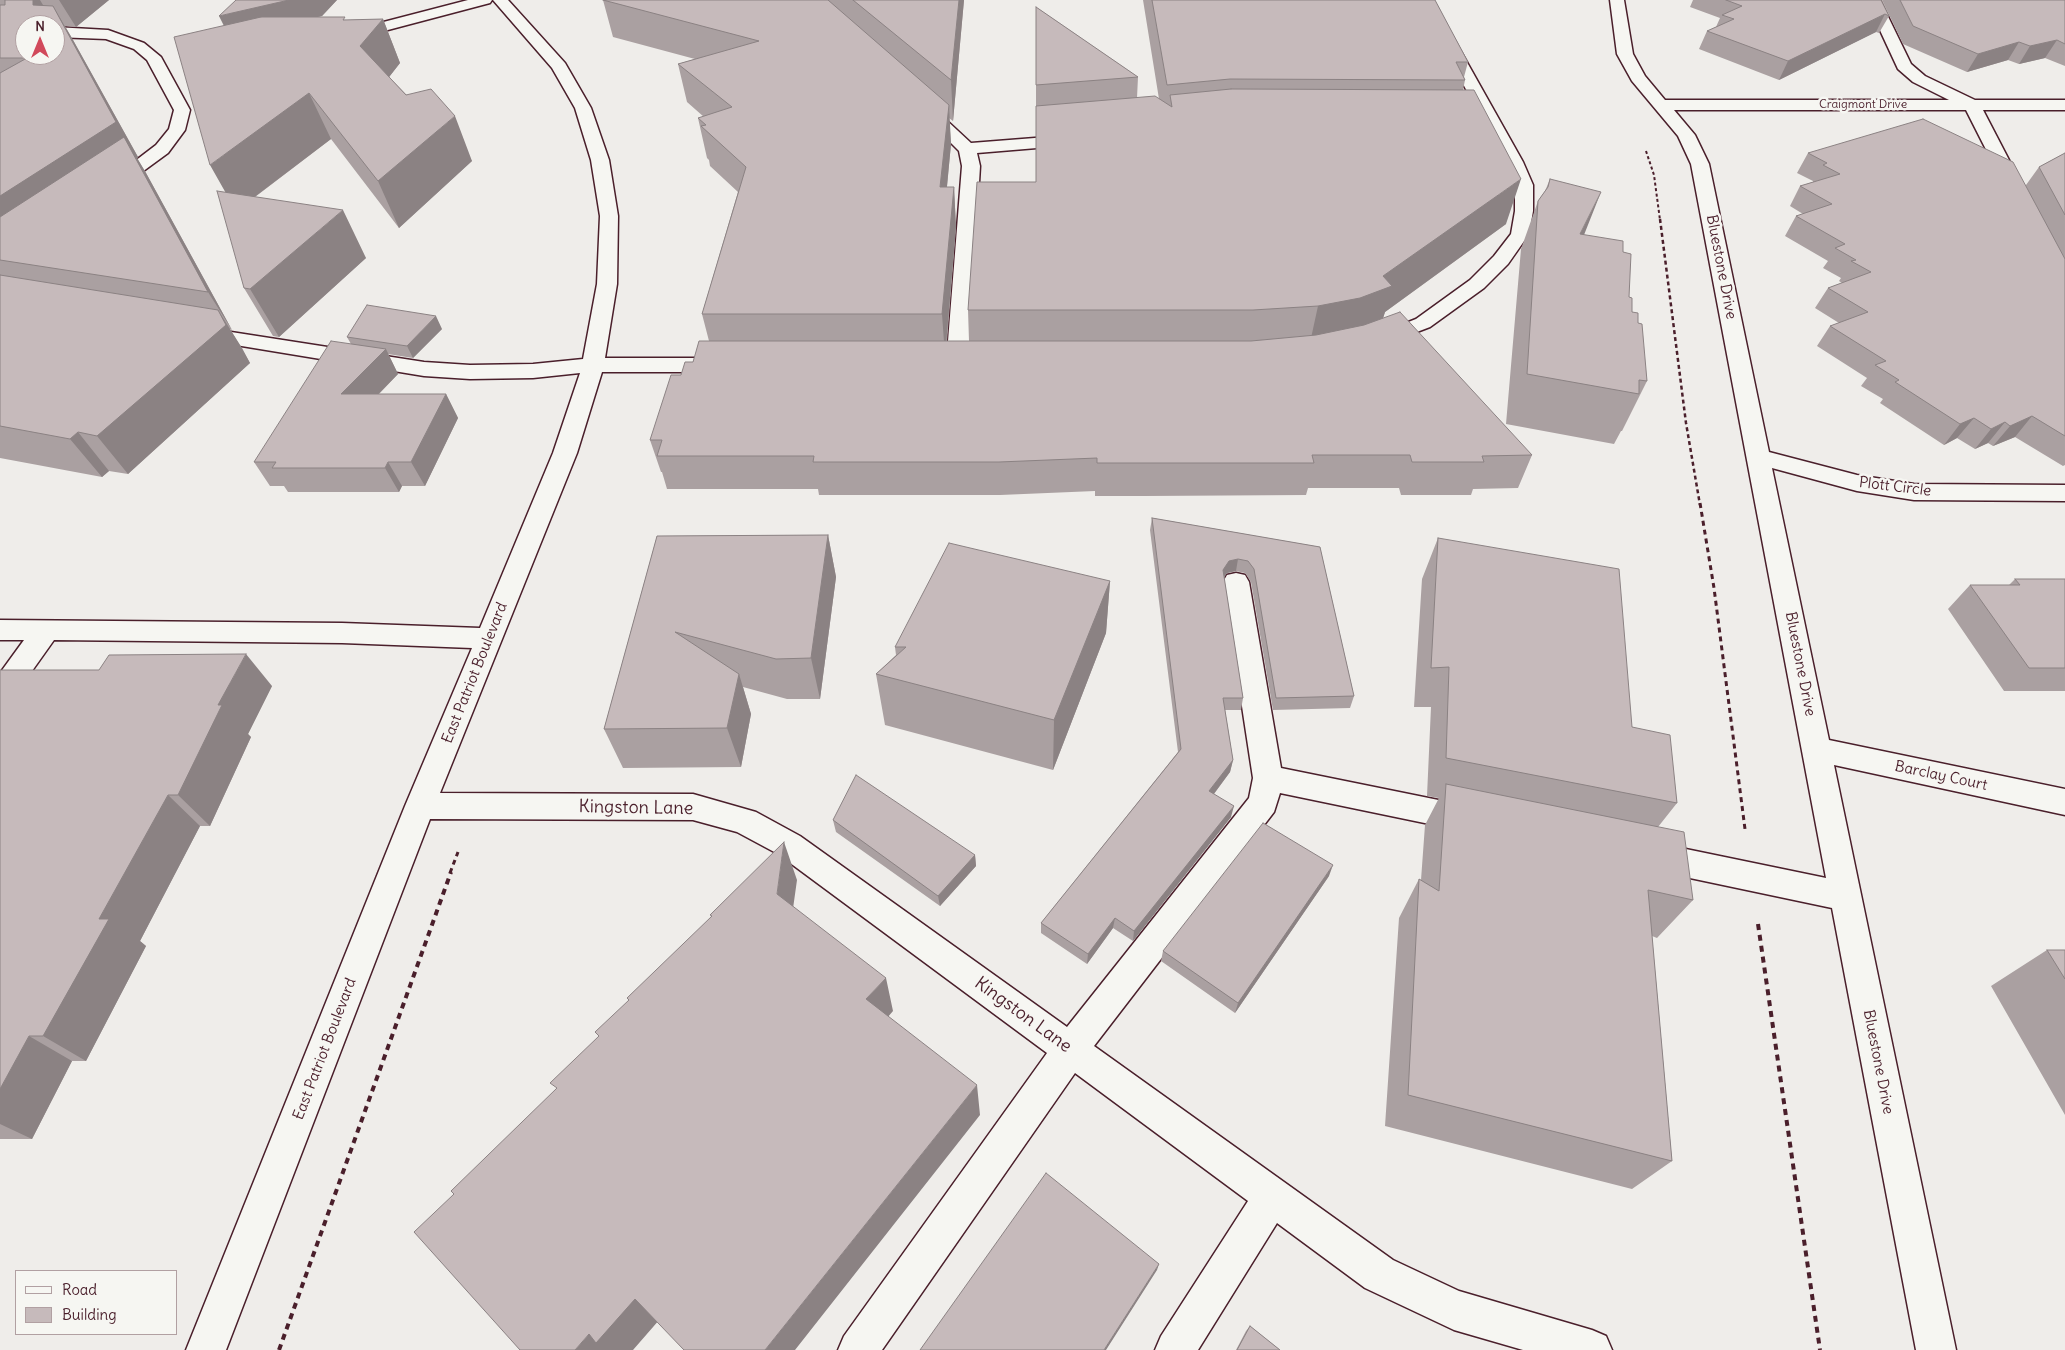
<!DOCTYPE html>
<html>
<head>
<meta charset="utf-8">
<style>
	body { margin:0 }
	#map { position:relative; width:2065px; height:1350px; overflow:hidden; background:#efedea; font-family:Delius,sans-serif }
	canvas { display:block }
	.legend { position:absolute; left:15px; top:1270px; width:162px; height:65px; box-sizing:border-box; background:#f6f6f2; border:1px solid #b1a0a2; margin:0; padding:6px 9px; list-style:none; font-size:15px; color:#4a1f2b }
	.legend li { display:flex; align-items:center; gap:10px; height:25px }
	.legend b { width:25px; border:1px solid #b1a0a2 }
	.north { position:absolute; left:15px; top:15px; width:50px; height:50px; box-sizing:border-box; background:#f6f6f2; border:1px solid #b1a0a2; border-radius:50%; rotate:0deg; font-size:14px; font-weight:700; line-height:20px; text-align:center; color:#4a1f2b }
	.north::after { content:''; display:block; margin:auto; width:18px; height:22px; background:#d1495b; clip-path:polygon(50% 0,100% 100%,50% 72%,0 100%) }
</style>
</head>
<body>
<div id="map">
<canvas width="2065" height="1350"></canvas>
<ul class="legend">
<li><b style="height:6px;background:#f6f6f2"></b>Road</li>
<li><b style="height:14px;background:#c6babb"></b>Building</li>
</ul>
<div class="north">N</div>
</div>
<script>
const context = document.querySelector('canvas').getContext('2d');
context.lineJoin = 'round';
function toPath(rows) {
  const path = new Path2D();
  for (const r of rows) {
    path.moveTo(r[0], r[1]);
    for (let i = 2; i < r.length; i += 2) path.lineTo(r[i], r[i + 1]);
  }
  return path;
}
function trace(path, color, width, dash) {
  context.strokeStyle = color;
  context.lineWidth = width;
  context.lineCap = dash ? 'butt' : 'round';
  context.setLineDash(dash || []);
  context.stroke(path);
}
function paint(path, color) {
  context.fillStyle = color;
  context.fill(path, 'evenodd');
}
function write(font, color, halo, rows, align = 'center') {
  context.font = font + ' Delius,sans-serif';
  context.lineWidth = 5;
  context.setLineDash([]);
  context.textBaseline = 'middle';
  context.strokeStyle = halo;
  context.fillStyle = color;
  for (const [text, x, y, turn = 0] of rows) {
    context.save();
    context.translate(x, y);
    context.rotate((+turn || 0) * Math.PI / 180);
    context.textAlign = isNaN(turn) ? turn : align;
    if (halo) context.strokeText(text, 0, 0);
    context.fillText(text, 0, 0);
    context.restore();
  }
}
const minor = toPath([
	[468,0,492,0,490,3,350,40,342,35,345,32,468,0],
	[493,0,508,0,565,63,591,108,609,160,618,216,617,284,605,358,722,358,730,360,733,365,730,370,722,372,602,372,577,453,440,793,693,794,756,812,800,836,1067,1027,1249,798,1253,778,1223,582,1227,575,1236,573,1245,575,1249,582,1281,768,1468,806,1479,810,1483,819,1479,828,1468,832,1280,793,1274,812,1094,1046,1393,1260,1459,1291,1592,1330,1606,1336,1612,1350,1523,1350,1454,1330,1365,1288,1277,1223,1198,1350,1155,1350,1161,1336,1248,1201,1075,1073,882,1350,838,1350,844,1336,1047,1053,778,854,737,832,693,820,430,819,226,1350,186,1350,405,806,472,648,342,643,54,640,10,702,0,705,0,673,24,640,0,640,0,620,342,623,480,628,553,453,580,373,533,378,470,379,424,376,199,339,192,337,189,333,192,329,199,327,424,362,470,365,533,364,583,359,597,284,600,216,591,160,575,108,552,68,493,0],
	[1418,0,1432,0,1523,162,1533,185,1533,211,1529,234,1508,264,1484,288,1430,327,1380,346,1373,344,1369,340,1373,336,1416,319,1470,280,1494,256,1511,234,1515,211,1515,185,1505,162,1418,0],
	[1610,0,1624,0,1633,54,1645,76,1665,100,1949,100,1913,82,1898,69,1866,0,1880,0,1911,64,1925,76,1975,100,2065,100,2065,110,1983,110,2023,187,2020,191,2014,192,2008,191,2005,187,1966,110,1674,110,1695,135,1709,164,1769,452,1857,475,1914,484,2065,485,2065,501,1914,500,1857,491,1772,468,1829,740,2065,789,2065,815,1834,765,1956,1350,1916,1350,1832,908,1652,870,1641,866,1636,856,1641,846,1652,842,1826,878,1691,164,1678,136,1632,81,1617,54,1610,0],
	[55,27,108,30,144,43,161,57,190,110,185,130,168,153,116,191,104,191,101,187,156,145,169,129,174,110,147,60,134,49,106,39,55,37,55,27],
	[923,102,929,104,971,143,1073,135,1079,136,1082,140,1079,144,1073,145,977,153,980,166,968,366,965,371,957,373,949,371,946,366,962,166,959,151,915,107,917,104,923,102]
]);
trace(minor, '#4a1f2b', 3);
trace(toPath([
	[1646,151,1654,175,1660,220]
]), '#4a1f2b', 2, [3, 2.5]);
trace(toPath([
	[1660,219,1686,423,1700,505]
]), '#4a1f2b', 2.5, [4, 3]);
trace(toPath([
	[1700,503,1714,588,1745,829],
	[450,873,458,852]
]), '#4a1f2b', 3, [5, 4]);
trace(toPath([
	[1758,924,1820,1350],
	[279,1350,451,872]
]), '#4a1f2b', 4, [6, 5]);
paint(minor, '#f6f6f2');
paint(toPath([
	[0,0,109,0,76,27,65,26,73,40,138,157,137,158,146,173,232,330,230,329,250,363,128,474,109,471,102,477,0,458],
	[236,0,337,0,322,16,318,17,347,20,383,19,400,63,389,77,472,161,399,228,331,139,255,197,366,258,279,337,273,336,244,288,226,193,224,25],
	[603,0,964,0,953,121,949,118,951,144,947,187,954,187,956,227,947,341,969,341,968,310,1036,182,1036,7,1138,77,1137,98,1159,99,1143,0,1435,0,1468,62,1464,77,1465,80,1463,90,1506,224,1385,312,1383,318,1532,455,1518,488,1473,489,1471,495,1401,495,1399,488,1308,488,1306,495,1145,496,1095,496,1095,491,1000,495,819,495,818,489,667,489,662,472,661,472,650,440,681,375,693,362,709,341,702,314,738,192,710,166,709,160,707,158,698,118,704,117,687,102,678,64,695,59,613,37],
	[1693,0,1881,0,1889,16,1879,33,1876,32,1779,80,1699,49,1707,31,1716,27,1720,18,1690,7],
	[1882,0,2065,0,2065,66,2045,58,2019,64,2008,60,1967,72,1903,44],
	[1808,153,2026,185,2039,167,2065,153,2065,465,2063,466,2015,437,1993,446,1988,443,1975,449,1957,438,1944,445,1880,403,1883,399,1861,386,1867,378,1817,346,1830,326,1839,323,1815,308,1828,288,1842,283,1839,281,1841,278,1823,268,1828,261,1785,236,1796,216,1803,214,1790,206,1800,186,1813,182,1813,181,1797,173],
	[1550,179,1584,235,1623,252,1629,297,1632,312,1638,323,1647,381,1622,431,1621,431,1614,444,1506,424,1521,249,1538,201,1545,191],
	[442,329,413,358,388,354,398,374,379,394,446,394,458,418,425,486,402,486,399,492,288,492,284,486,270,486,254,462,351,344,347,337],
	[1152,518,1320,547,1354,696,1350,708,1273,710,1251,582,1245,573,1236,571,1227,573,1224,577,1243,698,1241,710,1225,710,1233,760,1230,772,1214,794,1231,817,1133,941,1113,928,1087,964,1041,933,1041,923,1178,752,1150,530],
	[828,535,836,577,820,699,787,699,743,687,751,714,741,767,623,768,604,729,657,536],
	[1438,538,1632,727,1677,803,1658,827,1693,900,1657,938,1652,936,1672,1161,1632,1189,1385,1126,1399,918,1419,879,1421,880,1425,825,1439,798,1427,796,1431,707,1414,707,1422,579],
	[2015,579,2065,579,2065,691,2004,691,1948,609,1970,585,2009,585],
	[1110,581,1106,633,1053,770,885,725,876,674,896,655,895,647],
	[0,670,272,686,248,734,251,737,210,826,200,826,140,941,146,946,86,1061,72,1061,32,1139,0,1139],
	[833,820,975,855,976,866,940,906,836,832],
	[1329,876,1235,1013,1161,961,1163,951],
	[2047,950,2065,950,2065,1115,1991,986],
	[1250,1326,1280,1350,1236,1350,1246,1331]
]), '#aaa0a1');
paint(toPath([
	[33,0,40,0,55,25,33,5],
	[59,0,109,0,76,27],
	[289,0,337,0,322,16,230,38,219,16],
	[959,0,964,0,953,121,951,80],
	[53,6,73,40,138,157,137,158,146,173,232,330,208,292,0,251,0,196],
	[1885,14,1876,32,1779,80,1788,61],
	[383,19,400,63,379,90,360,46],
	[2057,40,2045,58,2019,64,2030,46],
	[2019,42,2008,60,1967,72,1978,54],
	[309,93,331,139,236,211,210,165],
	[949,105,951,144,943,227,940,187],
	[455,116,472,161,399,228,378,181],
	[1521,179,1506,224,1385,312,1379,331,1308,352,1318,306,1383,276],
	[954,187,956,227,945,356,942,314],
	[1601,192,1582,240,1580,234],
	[343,210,366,258,279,337,250,289],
	[218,310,242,348,250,363,128,474,97,436],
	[436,316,442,329,413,358,407,346],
	[386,349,398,374,355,418,341,394],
	[446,394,458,418,425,486,411,462],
	[2032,416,2015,437,1993,446,2010,426],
	[1974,418,1957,438,1944,445,1960,424],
	[2005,422,1988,443,1975,449,1991,429],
	[78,432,109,471,102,477,70,439],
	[388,462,402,486,399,492,385,468],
	[828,535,836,577,820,699,811,658],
	[1238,559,1236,571,1227,573,1221,582,1223,570,1229,561],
	[1110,581,1106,633,1053,770,1054,720],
	[246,654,272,686,248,734,251,737,210,826,178,795,218,705],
	[739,674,751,714,741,767,727,728],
	[1233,760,1230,772,1207,803,1209,791],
	[168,795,200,826,140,941,146,946,86,1061,43,1036,99,919],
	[1234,806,1231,817,1133,941,1134,931],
	[784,842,797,880,790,930,777,894],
	[975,855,976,866,940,906,938,896],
	[1333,865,1329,876,1235,1013,1238,1003],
	[1115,918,1113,928,1087,964,1088,954],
	[886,978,893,1011,875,1032,866,999],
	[29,1036,72,1061,32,1139,0,1124,0,1089],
	[977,1085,980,1115,795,1350,765,1350],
	[1159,1264,1157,1270,1106,1350,1104,1350],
	[635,1299,660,1319,633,1350,575,1350,589,1334]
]), '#8b8283');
const building = toPath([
	[5,0,33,0,33,5,53,6,116,122,0,196,0,73,27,58,0,58,0,5,5,5,5,0],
	[25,25,55,25,55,55,25,55,25,25],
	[236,0,289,0,219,16,236,0],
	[603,0,828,0,949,105,940,187,954,187,942,314,702,314,746,167,701,126,706,125,698,118,732,107,678,64,759,41,603,0],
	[853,0,959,0,951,80,853,0],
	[1152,0,1435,0,1468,62,1456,62,1465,80,1230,79,1167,85,1152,0],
	[1726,0,1881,0,1889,16,1885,14,1788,61,1707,31,1734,19,1722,15,1742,6,1726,0],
	[1900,0,2065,0,2065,44,2057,40,2030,46,2019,42,1978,54,1913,26,1900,0],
	[1036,7,1138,77,1036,85,1036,7],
	[261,17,345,17,343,20,383,19,360,46,406,95,431,89,455,116,378,181,309,93,210,165,174,37,261,17],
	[1231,89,1474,90,1521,179,1383,276,1392,286,1360,298,1318,306,1253,310,968,310,977,182,1036,182,1036,106,1155,96,1172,107,1170,95,1231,89],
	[1923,119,2013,162,2065,259,2065,436,2032,416,2010,426,2005,422,1991,429,1974,418,1960,424,1895,382,1899,380,1875,365,1886,361,1830,326,1868,312,1828,288,1871,272,1851,261,1856,260,1835,248,1845,244,1796,216,1832,204,1800,186,1840,174,1823,165,1827,163,1808,153,1923,119],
	[124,137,208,292,0,260,0,217,124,137],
	[2065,153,2065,215,2039,167,2065,153],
	[1550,179,1601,192,1580,234,1623,241,1623,252,1631,254,1629,297,1632,298,1632,312,1638,313,1638,323,1642,324,1647,381,1639,380,1639,394,1527,374,1538,201,1548,187,1550,179],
	[217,191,343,210,250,289,244,288,217,191],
	[0,275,218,310,226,325,97,436,78,432,70,439,0,426,0,275],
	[367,305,436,316,407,346,347,337,367,305],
	[1400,312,1532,455,1482,456,1484,462,1412,462,1410,455,1312,455,1314,463,1097,463,1097,458,999,462,813,462,814,456,657,456,662,440,650,440,671,375,681,375,685,362,693,362,699,341,1251,341,1316,335,1364,325,1400,312],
	[331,341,386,349,341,394,446,394,411,462,388,462,385,468,272,468,276,462,254,462,331,341],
	[1152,518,1320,547,1354,696,1276,698,1254,569,1248,561,1238,559,1229,561,1223,570,1243,698,1223,698,1233,760,1209,791,1234,806,1134,931,1115,918,1088,954,1041,923,1181,749,1152,518],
	[828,535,811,658,776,659,675,632,739,674,727,728,604,729,657,536,828,535],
	[1438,538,1619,569,1632,727,1670,735,1677,803,1446,758,1449,667,1431,668,1438,538],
	[949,543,1110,581,1054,720,876,674,906,647,895,647,949,543],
	[2015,579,2065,579,2065,668,2029,668,1970,585,2020,585,2015,579],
	[246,654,218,705,222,705,178,795,168,795,99,919,109,919,43,1036,29,1036,0,1089,0,670,99,670,109,655,246,654],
	[856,775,975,855,938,896,833,820,856,775],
	[1446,784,1684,832,1693,900,1648,890,1672,1161,1408,1095,1419,879,1439,891,1446,784],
	[1263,823,1333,865,1238,1003,1163,951,1263,823],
	[784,842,777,894,886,978,866,999,977,1085,765,1350,684,1350,635,1299,596,1343,589,1334,575,1350,520,1350,414,1232,454,1194,451,1191,557,1088,550,1083,599,1036,595,1032,629,1000,627,998,712,916,710,915,784,842],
	[2047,950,2065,950,2065,979,2047,950],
	[1046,1173,1159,1264,1104,1350,920,1350,1046,1173],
	[1250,1326,1280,1350,1237,1350,1250,1326]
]);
paint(building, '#c6babb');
trace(building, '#8b8283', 1);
write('12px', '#4a1f2b', '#f6f6f2', [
	["Craigmont Drive",1863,105]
]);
write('15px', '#4a1f2b', '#f6f6f2', [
	["Bluestone Drive",1721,267,79],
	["Plott Circle",1895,487,7],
	["Bluestone Drive",1800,664,79],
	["East Patriot Boulevard",475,673,-68],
	["Barclay Court",1941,776,12],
	["East Patriot Boulevard",325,1049,-69],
	["Bluestone Drive",1878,1062,79]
]);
write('18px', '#4a1f2b', '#f6f6f2', [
	["Kingston Lane",636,808,1],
	["Kingston Lane",1023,1015,36]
]);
</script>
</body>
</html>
